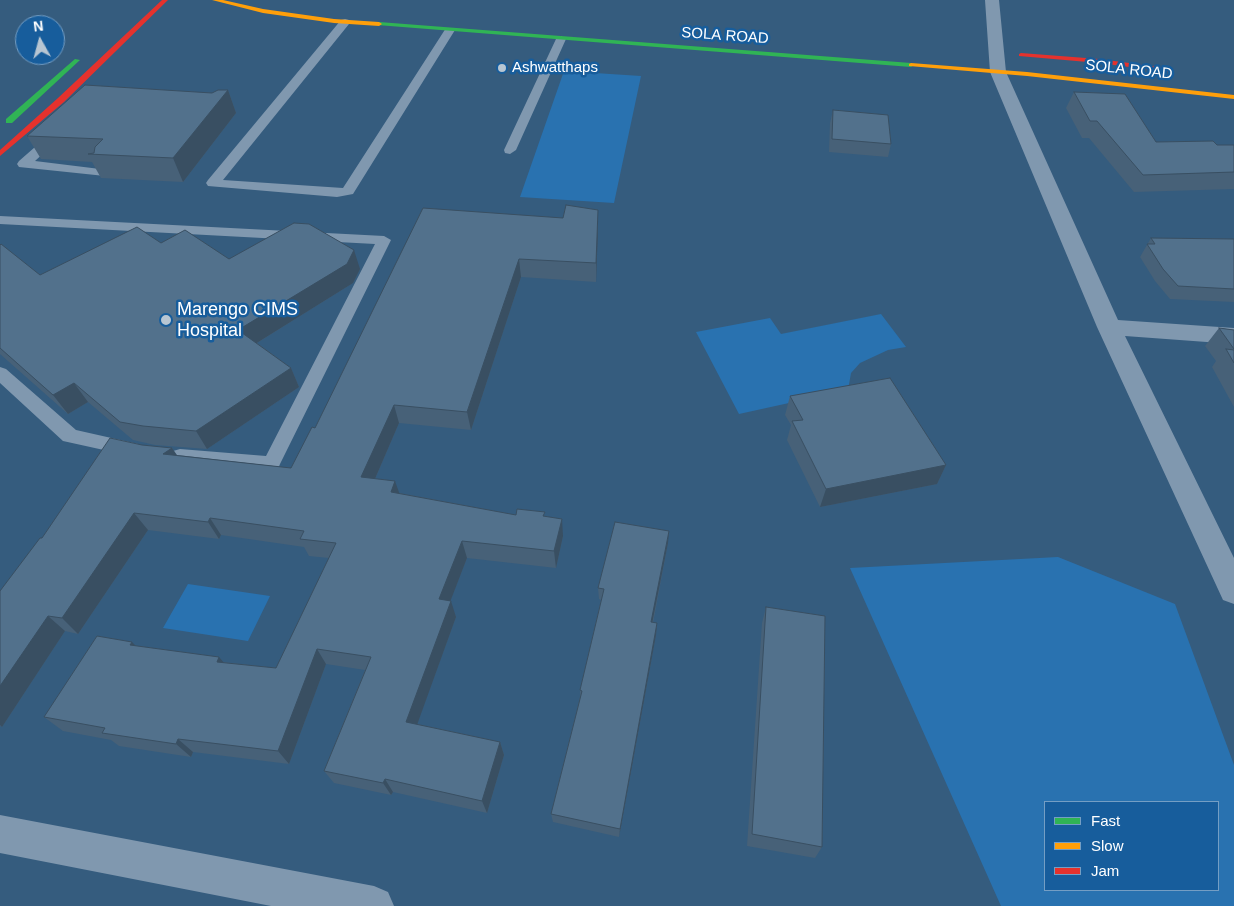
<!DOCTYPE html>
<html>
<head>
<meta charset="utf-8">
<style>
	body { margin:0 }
	#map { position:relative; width:1234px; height:906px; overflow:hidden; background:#355c7e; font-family:Helvetica,sans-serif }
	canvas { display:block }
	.legend { position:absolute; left:1044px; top:801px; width:175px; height:90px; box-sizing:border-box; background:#175d9c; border:1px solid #749ec4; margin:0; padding:6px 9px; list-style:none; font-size:15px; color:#fff }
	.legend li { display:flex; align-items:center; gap:10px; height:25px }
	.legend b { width:25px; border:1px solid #749ec4 }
	.north { position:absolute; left:15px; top:15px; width:50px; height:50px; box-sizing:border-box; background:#175d9c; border:1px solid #749ec4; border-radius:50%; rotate:353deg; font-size:14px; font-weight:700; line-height:20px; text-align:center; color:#fff }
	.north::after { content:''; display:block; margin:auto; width:18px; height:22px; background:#b8c6d2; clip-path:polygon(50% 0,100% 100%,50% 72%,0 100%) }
</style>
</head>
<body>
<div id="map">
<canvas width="1234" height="906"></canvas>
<ul class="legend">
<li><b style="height:6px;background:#30b455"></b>Fast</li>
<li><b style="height:6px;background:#ff9f0a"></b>Slow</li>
<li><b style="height:6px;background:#e5322d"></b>Jam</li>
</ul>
<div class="north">N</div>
</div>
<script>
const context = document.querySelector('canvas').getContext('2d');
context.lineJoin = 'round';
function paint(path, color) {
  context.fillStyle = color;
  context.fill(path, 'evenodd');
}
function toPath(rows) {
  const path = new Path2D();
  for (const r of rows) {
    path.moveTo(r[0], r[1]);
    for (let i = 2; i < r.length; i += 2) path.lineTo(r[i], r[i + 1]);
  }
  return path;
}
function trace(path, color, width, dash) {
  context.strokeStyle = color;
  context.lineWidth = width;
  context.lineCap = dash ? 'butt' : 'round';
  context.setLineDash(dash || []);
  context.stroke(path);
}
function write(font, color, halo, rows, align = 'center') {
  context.font = font + ' Helvetica,sans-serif';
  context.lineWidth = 5;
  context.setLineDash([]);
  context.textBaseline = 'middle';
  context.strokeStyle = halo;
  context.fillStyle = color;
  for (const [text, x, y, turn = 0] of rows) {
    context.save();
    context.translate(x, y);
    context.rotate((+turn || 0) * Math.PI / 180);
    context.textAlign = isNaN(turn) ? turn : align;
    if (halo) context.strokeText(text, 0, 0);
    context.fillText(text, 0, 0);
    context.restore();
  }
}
paint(toPath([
	[564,71,641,76,614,203,520,197],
	[881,314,906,347,888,350,860,363,851,373,848,390,739,414,696,332,770,318,781,334],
	[1058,557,1175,604,1234,765,1234,906,1001,906,850,568],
	[1218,802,1218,890,1045,890,1045,802],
	[188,584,270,596,248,641,163,628]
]), '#2972b0');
paint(toPath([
	[345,19,349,20,349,24,223,180,343,188,446,28,454,28,455,30,353,194,337,197,208,186,206,183,208,180,341,20,345,19],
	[561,36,566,39,516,150,510,154,505,153,504,150,556,39,561,36],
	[55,132,61,136,59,139,35,161,100,169,105,170,107,173,105,176,19,167,17,164,19,161,51,133,55,132],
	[0,216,384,236,391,240,280,464,278,469,271,471,180,463,173,461,171,456,173,451,180,449,266,456,375,244,0,224,0,216],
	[0,367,6,369,76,430,138,444,140,449,138,454,131,456,63,441,0,383,0,367]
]), '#8098af');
paint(toPath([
	[985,0,999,0,1006,72,1118,320,1234,328,1234,344,1125,336,1234,558,1234,604,1223,600,1097,327,990,72,985,0],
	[0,815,374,886,388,892,394,906,271,906,0,853,0,815]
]), '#8098af');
paint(toPath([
	[379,22,911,63,914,65,911,67,377,25,376,24,379,22],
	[75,59,80,60,12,123,6,123,6,119,75,59]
]), '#30b455');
paint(toPath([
	[212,0,223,0,263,9,334,19,379,22,382,24,379,26,334,23,263,13,212,0],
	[911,63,1027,72,1234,95,1234,99,1027,76,909,66,909,64,911,63]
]), '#ff9f0a');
paint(toPath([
	[162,0,168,0,64,102,0,156,0,150,58,98,162,0],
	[1021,53,1099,59,1167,68,1170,70,1167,72,1099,63,1019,56,1019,54,1021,53]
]), '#e5322d');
paint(toPath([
	[228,90,236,113,183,182,101,178,92,162,41,159,27,136,212,93],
	[1074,92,1156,142,1217,145,1234,145,1234,189,1134,192,1089,138,1082,138,1066,108],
	[833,110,891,144,888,157,829,152,830,123],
	[423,208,598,229,596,282,521,277,471,430,399,423,375,479,399,493,516,515,545,517,563,536,556,568,467,558,450,601,456,617,417,724,500,742,504,755,487,813,393,792,391,795,334,783,324,771,365,670,326,664,289,764,193,752,191,757,119,746,111,740,63,731,44,717,137,646,223,662,276,668,329,558,309,556,304,547,221,535,219,539,148,530,78,634,65,631,2,727,0,726,0,591,42,538,172,448,177,455,291,468,315,428],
	[1151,238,1234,239,1234,302,1170,299,1155,281,1140,257],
	[161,243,229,259,360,269,353,283,257,343,291,368,299,387,207,449,155,445,133,440,88,402,68,414,0,354,0,245,40,275],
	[1219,328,1234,330,1234,407,1212,367,1216,361,1205,346],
	[790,396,946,465,937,484,820,507,787,440,791,425,785,415],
	[668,543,653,623,657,623,656,635,619,837,553,822,551,814,580,697,580,690,601,600,599,599,598,588],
	[766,607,822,847,815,858,747,846,762,623]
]), '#476178');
paint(toPath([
	[228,90,236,113,183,182,173,158],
	[598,210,598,229,596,282,596,263],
	[354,250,360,269,353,283,247,349,238,330],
	[519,259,521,277,471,430,467,412],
	[291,368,299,387,207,449,196,431],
	[74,383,88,402,68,414,53,395],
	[394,405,399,423,368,495,361,477],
	[172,448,183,465,163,454],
	[946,465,937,484,820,507,826,489],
	[395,481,401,498,391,492],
	[134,513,148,530,78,634,62,618],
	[210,518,221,535,219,539,208,522],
	[562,519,563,536,556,568,554,551],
	[669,531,668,543,650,634,651,622],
	[462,541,467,558,445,615,439,599],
	[451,601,456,617,413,736,406,722],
	[48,616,65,631,2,727,0,725,0,686],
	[657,623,656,635,619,837,620,829],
	[132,642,147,657,130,645],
	[317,649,326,664,289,764,278,751],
	[219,657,232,672,217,662],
	[178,739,193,752,191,757,176,744],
	[500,742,504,755,487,813,482,801],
	[385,779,393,792,391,795,383,783]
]), '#394f62');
const building = toPath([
	[85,85,212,93,218,90,228,90,173,158,88,154,94,153,95,147,103,139,27,136,85,85],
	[1074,92,1125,94,1156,142,1213,141,1217,145,1234,145,1234,172,1143,175,1097,121,1090,121,1074,92],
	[833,110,888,115,891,144,832,139,833,110],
	[566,205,598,210,596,263,519,259,467,412,394,405,361,477,395,481,391,492,516,515,517,509,545,512,543,516,562,519,554,551,462,541,439,599,451,601,406,722,500,742,482,801,385,779,383,783,324,771,371,657,317,649,278,751,178,739,176,744,102,733,105,728,44,717,97,636,132,642,130,645,219,657,217,662,276,668,336,543,300,539,304,531,210,518,208,522,134,513,62,618,48,616,0,686,0,591,40,538,42,538,110,438,142,445,172,448,163,454,291,468,312,427,315,428,423,208,563,218,566,205],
	[294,223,309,224,354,250,347,264,238,330,291,368,196,431,143,426,120,422,74,383,53,395,0,348,0,245,1,244,40,275,137,227,161,243,185,230,229,259,294,223],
	[1151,238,1234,239,1234,289,1178,286,1163,269,1147,244,1155,244,1151,238],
	[1219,328,1234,330,1234,349,1219,328],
	[1226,349,1234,350,1234,363,1226,349],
	[890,378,946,465,826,489,792,421,803,420,790,396,890,378],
	[615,522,669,531,651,622,657,623,620,829,551,814,582,691,580,690,604,589,598,588,615,522],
	[766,607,825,616,822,847,752,834,766,607]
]);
paint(building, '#52718c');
trace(building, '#394f62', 1);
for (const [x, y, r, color] of [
	[502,68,5,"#b8c6d2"],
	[166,320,6,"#b8c6d2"]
]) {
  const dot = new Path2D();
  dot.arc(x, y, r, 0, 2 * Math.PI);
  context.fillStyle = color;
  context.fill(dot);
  trace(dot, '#175d9c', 2);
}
write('15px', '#fff', '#175d9c', [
	["SOLA ROAD",725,36,4],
	["SOLA ROAD",1129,70,6]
]);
write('15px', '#fff', '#175d9c', [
	["Ashwatthaps",512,68]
], 'left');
write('18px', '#fff', '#175d9c', [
	["Marengo CIMS",177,310],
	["Hospital",177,331]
], 'left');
</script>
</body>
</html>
